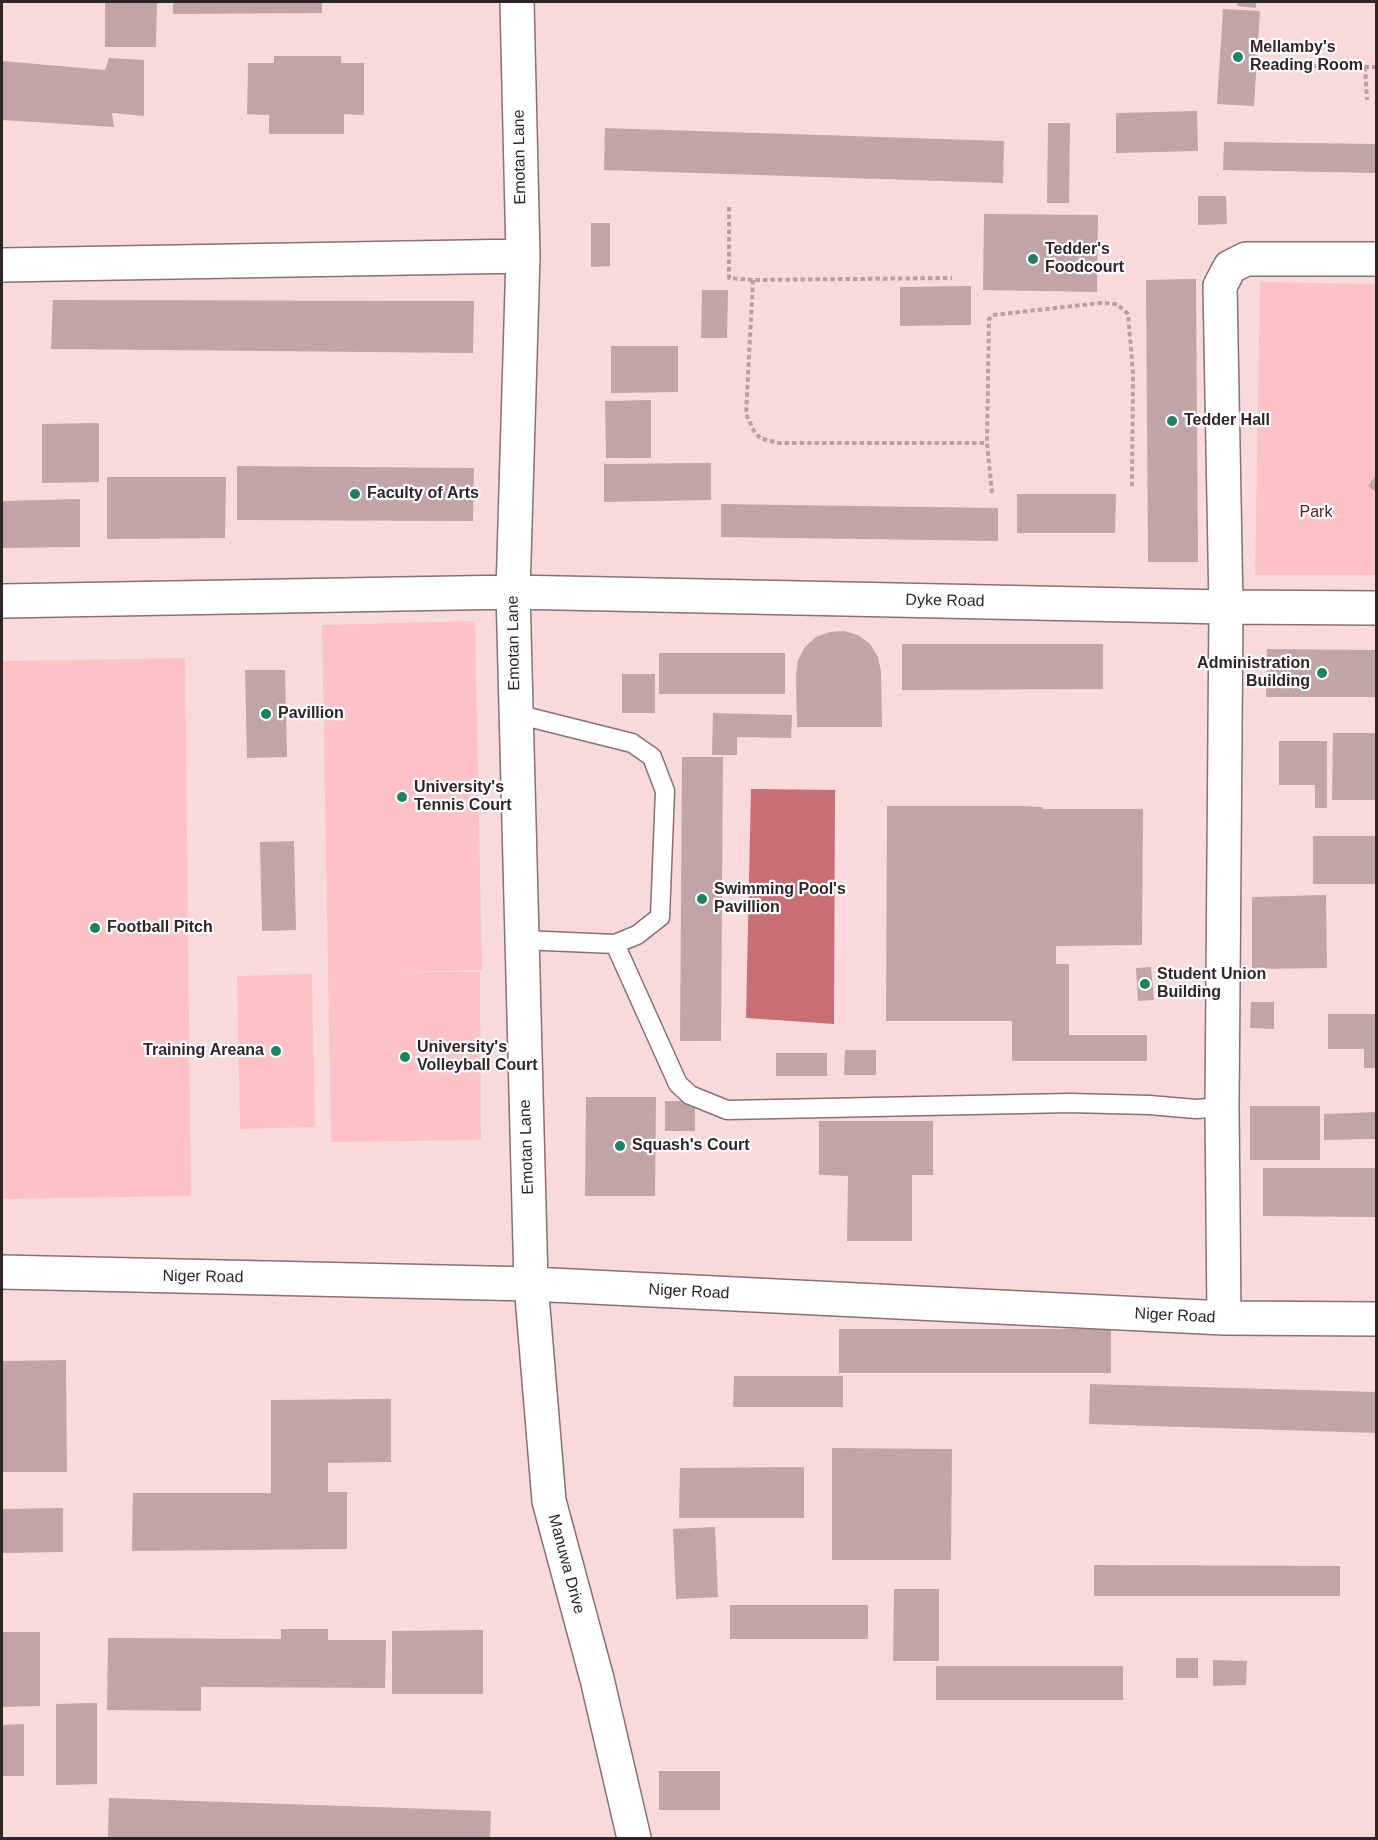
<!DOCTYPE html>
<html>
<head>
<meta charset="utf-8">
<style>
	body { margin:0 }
	#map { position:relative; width:1378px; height:1840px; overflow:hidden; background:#f8dadb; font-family:Helvetica,sans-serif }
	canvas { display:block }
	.frame { position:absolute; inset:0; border:3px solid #302526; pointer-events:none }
</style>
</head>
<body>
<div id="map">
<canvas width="1378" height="1840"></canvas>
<div class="frame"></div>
</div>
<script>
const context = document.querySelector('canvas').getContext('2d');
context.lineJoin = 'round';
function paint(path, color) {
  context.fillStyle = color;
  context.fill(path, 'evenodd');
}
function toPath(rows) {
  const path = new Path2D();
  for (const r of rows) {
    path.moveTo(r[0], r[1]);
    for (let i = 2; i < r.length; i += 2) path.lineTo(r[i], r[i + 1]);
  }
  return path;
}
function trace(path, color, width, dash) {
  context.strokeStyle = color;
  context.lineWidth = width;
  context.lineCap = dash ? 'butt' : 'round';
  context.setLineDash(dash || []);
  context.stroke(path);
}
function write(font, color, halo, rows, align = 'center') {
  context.font = font + ' Helvetica,sans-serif';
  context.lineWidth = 4.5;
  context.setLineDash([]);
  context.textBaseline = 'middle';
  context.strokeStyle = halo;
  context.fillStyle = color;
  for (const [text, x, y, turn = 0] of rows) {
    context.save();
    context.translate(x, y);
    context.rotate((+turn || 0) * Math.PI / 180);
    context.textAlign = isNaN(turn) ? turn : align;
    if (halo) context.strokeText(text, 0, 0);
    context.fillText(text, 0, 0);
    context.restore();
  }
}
paint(toPath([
	[1260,282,1376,284,1376,575,1255,575],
	[475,621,482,970,396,972,480,972,481,1140,331,1142,322,625],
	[185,658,191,1196,2,1199,2,661],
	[312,974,315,1127,240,1129,237,976]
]), '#fdc2c5');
paint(toPath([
	[751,789,835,790,834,1024,746,1018]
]), '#ca6e76');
paint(toPath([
	[105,2,157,2,156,47,105,47],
	[173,2,322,2,322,13,173,14],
	[1238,2,1256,2,1256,8,1237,6],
	[1223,9,1260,11,1254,106,1217,104],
	[274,56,341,56,341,63,364,63,364,115,344,114,344,134,269,134,269,115,247,114,248,63,274,63],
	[109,58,144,60,144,116,112,113,114,127,2,120,2,61,105,70],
	[1197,111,1198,151,1116,153,1116,113],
	[1048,123,1070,123,1069,203,1047,203],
	[605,128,1004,141,1003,183,604,170],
	[1224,142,1376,144,1376,173,1223,170],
	[1198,196,1226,196,1227,224,1198,225],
	[984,214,1098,215,1097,292,983,290],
	[591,223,610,223,610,266,591,267],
	[1196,279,1198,562,1148,562,1146,280],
	[971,286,971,325,900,326,900,287],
	[702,290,728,290,727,338,701,338],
	[53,300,474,301,473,353,51,349],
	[611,346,678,346,678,392,611,393],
	[651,400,651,458,606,458,605,401],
	[99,423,99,482,42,483,42,424],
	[711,463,711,500,604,502,604,464],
	[237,466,474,468,473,521,237,520],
	[1376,475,1376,492,1368,486],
	[107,477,226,477,225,538,107,539],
	[1017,494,1116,494,1115,533,1017,533],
	[80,499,80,547,2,548,2,501],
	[721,504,998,508,998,541,721,537],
	[844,631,858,635,870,644,878,657,881,671,882,727,797,727,796,675,798,660,805,647,816,637,830,632],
	[902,644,1103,644,1103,689,902,690],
	[1267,649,1376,650,1376,697,1266,697],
	[659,653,785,653,785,694,659,694],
	[245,670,285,670,287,757,247,758],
	[622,674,655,674,655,713,622,713],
	[713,713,792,715,791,738,737,737,737,755,712,755],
	[1333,733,1376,733,1376,800,1332,800],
	[1279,741,1327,741,1327,808,1315,808,1315,785,1279,785],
	[682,757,723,757,721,1041,680,1041],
	[887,806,1019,806,1043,807,1043,809,1143,809,1142,945,1056,946,1056,964,1069,964,1069,1035,1147,1035,1147,1061,1012,1061,1012,1021,886,1021],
	[1313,836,1376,836,1376,884,1313,884],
	[294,841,296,930,262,931,260,842],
	[1326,895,1327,968,1252,969,1252,897],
	[1151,967,1154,1000,1138,1001,1136,968],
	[1251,1002,1274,1002,1274,1029,1250,1028],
	[1328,1014,1376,1014,1376,1068,1364,1068,1364,1049,1328,1049],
	[845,1050,876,1050,876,1075,844,1075],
	[776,1053,827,1053,827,1076,776,1076],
	[586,1097,656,1097,655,1196,585,1196],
	[665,1101,695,1101,695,1131,665,1131],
	[1250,1106,1320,1106,1320,1160,1250,1160],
	[1376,1112,1376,1139,1324,1140,1324,1114],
	[819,1121,933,1121,933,1175,912,1175,912,1241,847,1241,848,1176,819,1175],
	[1263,1168,1376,1168,1376,1217,1263,1216],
	[839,1329,1111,1329,1111,1373,839,1373],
	[66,1360,67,1472,2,1472,2,1361],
	[734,1376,843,1376,843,1407,733,1407],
	[1090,1384,1376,1392,1376,1433,1089,1424],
	[391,1399,391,1462,328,1463,328,1492,347,1492,347,1549,132,1551,133,1493,271,1493,271,1400],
	[832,1448,952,1449,951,1560,832,1560],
	[804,1467,804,1518,679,1518,680,1468],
	[63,1508,63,1552,2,1553,2,1509],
	[715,1527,718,1597,676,1599,673,1529],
	[1094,1565,1340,1566,1340,1596,1094,1596],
	[894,1589,939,1589,939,1661,893,1661],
	[730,1605,868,1605,868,1639,730,1639],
	[281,1629,328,1629,328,1640,386,1640,385,1688,201,1687,201,1711,107,1710,108,1638,281,1639],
	[483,1630,483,1694,392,1694,392,1631],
	[2,1632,40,1632,40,1706,2,1707],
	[1176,1658,1198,1658,1198,1678,1176,1678],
	[1213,1660,1247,1661,1246,1685,1213,1686],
	[936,1666,1123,1666,1123,1700,936,1700],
	[97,1703,97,1784,56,1785,56,1704],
	[24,1724,24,1776,2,1776,2,1725],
	[659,1771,720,1771,720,1810,659,1810],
	[109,1798,491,1811,490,1838,108,1838]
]), '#c1a5a6');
const lane = toPath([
	[516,714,632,743,652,757,665,791,660,917,637,935,615,944,522,940],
	[615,944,678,1084,690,1095,727,1110,1070,1103,1149,1105,1196,1109,1222,1107]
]);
const street = toPath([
	[517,2,523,256,513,592,531,1284,549,1501,597,1679,634,1838],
	[2,265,523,256],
	[2,601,513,592,1226,607,1376,608],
	[2,1272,531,1284,1224,1318,1376,1319],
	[1224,1318,1222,1107,1226,607,1220,286,1230,267,1246,259,1376,259]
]);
trace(lane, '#8a7071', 21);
trace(street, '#8a7071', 36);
trace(toPath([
	[1267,65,1376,67],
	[1365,67,1367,100],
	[729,207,729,278,753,280,952,278],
	[753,280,746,414,754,431,760,438,778,443,987,443],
	[992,493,987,443,989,319,993,315,1100,303,1117,304,1128,314,1133,373,1132,487]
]), '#b8a0a1', 4, [4.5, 3]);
trace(lane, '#fff', 18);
trace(street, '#fff', 33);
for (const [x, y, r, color] of [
	[1238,57,6,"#188461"],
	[1033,259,6,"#188461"],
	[1172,421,6,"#188461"],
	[355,494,6,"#188461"],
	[1322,673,6,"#188461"],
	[266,714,6,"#188461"],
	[402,797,6,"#188461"],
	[702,899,6,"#188461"],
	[95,928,6,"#188461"],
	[1145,984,6,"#188461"],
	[276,1051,6,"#188461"],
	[405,1057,6,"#188461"],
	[620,1146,6,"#188461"]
]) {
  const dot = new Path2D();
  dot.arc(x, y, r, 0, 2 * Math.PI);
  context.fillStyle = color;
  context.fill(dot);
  trace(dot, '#fff', 2);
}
write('bold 16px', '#302526', '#fff', [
	["Mellamby's",1250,48],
	["Reading Room",1250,66],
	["Tedder's",1045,250],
	["Foodcourt",1045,268],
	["Tedder Hall",1184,421],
	["Faculty of Arts",367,494],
	["Administration",1310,664,"right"],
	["Building",1310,682,"right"],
	["Pavillion",278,714],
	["University's",414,788],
	["Tennis Court",414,806],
	["Swimming Pool's",714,890],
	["Pavillion",714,908],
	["Football Pitch",107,928],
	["Student Union",1157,975],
	["Building",1157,993],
	["University's",417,1048],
	["Volleyball Court",417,1066],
	["Training Areana",264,1051,"right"],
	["Squash's Court",632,1146]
], 'left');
write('16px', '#302526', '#fff', [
	["Emotan Lane",520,157,-91],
	["Dyke Road",945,601,1],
	["Emotan Lane",514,643,-91],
	["Emotan Lane",527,1147,-92],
	["Niger Road",203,1277,1],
	["Niger Road",689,1292,3],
	["Niger Road",1175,1316,3],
	["Manuwa Drive",566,1564,75]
]);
write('16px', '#681424', '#fff', [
	["Park",1316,513]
]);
</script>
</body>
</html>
